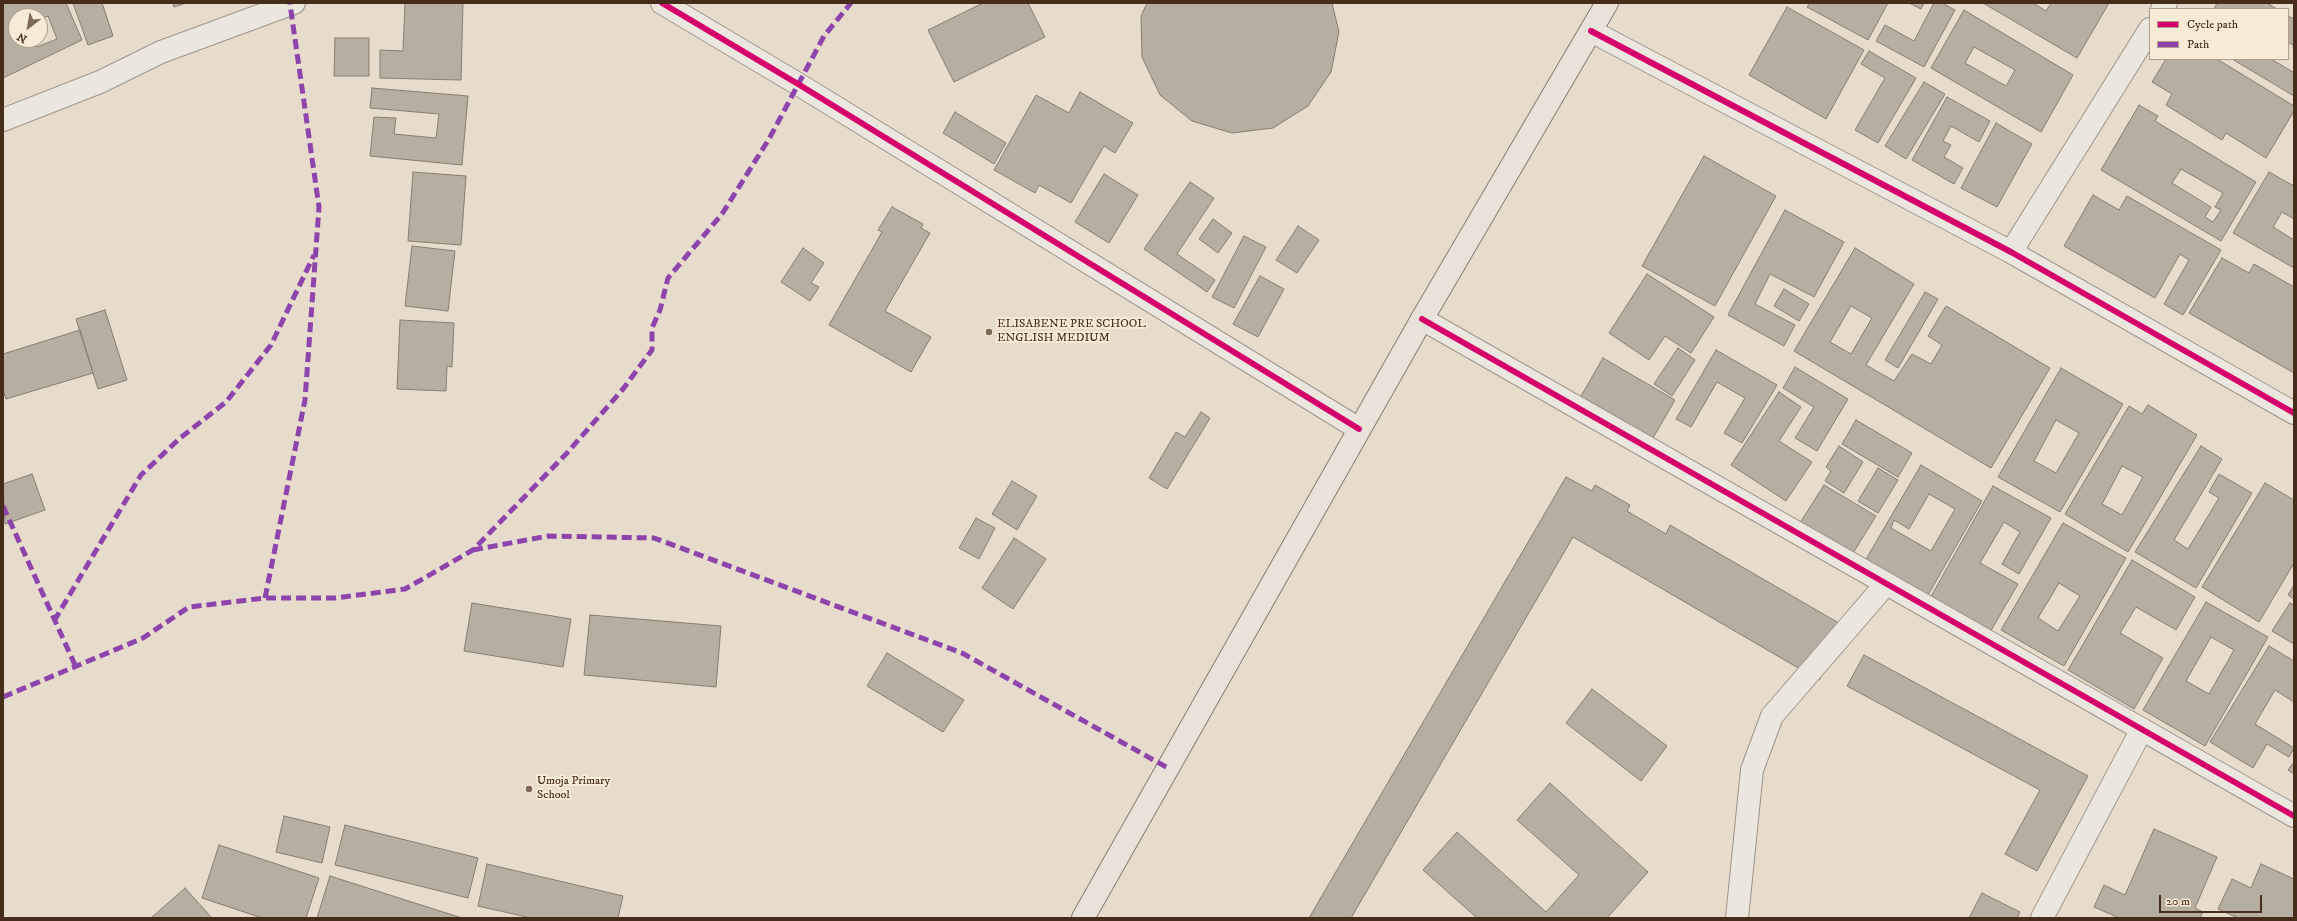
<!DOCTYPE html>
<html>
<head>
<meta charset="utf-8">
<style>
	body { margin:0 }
	#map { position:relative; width:2297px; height:921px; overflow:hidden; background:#e7dccc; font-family:"IM FELL DW Pica",serif }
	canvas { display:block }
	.frame { position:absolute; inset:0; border:4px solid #452c1b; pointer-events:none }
	.legend { position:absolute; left:2149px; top:8px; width:140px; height:52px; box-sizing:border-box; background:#f7ead6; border:1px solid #b09e8b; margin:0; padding:5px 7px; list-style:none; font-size:12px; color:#452c1b }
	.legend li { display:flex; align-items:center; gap:8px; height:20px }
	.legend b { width:20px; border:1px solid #b09e8b }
	.north { position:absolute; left:8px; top:8px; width:40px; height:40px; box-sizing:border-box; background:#f7ead6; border:1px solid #b09e8b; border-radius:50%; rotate:211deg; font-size:11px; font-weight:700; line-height:16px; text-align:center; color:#452c1b }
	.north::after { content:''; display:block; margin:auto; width:14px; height:18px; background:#7e6a59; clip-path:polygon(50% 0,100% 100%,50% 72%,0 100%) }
	.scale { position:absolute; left:2159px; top:895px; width:103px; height:18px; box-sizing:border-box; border:2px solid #452c1b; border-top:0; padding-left:5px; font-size:12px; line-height:14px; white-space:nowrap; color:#452c1b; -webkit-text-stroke:3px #f7ead6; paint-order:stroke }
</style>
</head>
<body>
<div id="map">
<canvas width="2297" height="921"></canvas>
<div class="frame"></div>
<ul class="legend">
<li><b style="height:5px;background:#d6006c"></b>Cycle path</li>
<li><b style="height:5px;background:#8e44ad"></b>Path</li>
</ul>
<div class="north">N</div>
<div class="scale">20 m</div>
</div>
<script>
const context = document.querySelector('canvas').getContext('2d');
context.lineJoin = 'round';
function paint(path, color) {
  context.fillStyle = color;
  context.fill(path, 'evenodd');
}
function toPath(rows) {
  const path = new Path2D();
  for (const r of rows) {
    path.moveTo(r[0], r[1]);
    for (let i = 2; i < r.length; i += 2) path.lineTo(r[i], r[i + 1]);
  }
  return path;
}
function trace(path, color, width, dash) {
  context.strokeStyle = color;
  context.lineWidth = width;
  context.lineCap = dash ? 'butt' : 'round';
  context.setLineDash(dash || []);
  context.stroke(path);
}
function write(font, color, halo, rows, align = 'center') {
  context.font = font + ' "IM FELL DW Pica",serif';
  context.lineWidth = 4;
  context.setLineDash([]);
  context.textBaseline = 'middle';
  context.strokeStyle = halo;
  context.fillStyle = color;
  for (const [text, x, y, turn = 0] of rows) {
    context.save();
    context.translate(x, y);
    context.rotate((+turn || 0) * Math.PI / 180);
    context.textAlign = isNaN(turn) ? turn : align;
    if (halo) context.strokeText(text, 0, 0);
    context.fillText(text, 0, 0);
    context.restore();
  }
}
const building = toPath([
	[3,3,66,3,82,40,3,78,3,3],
	[16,16,40,16,40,19,48,16,57,39,37,47,34,40,16,40,16,16],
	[73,3,102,3,113,36,88,45,73,3],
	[173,3,186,3,174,7,173,3],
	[405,3,463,3,461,80,380,78,380,50,403,51,405,3],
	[983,3,1028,3,1045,37,954,82,928,30,983,3],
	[1147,3,1332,3,1339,32,1331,72,1308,106,1273,128,1232,133,1192,121,1160,95,1142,57,1141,16,1147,3],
	[1810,3,1888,3,1868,40,1807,7,1810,3],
	[1909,3,1924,3,1921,9,1909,3],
	[1934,3,1942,3,1955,10,1924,67,1876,41,1885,25,1914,41,1934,3],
	[1983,3,2033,3,2046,11,2051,3,2109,3,2077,58,1983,3],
	[2217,3,2267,3,2277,9,2214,9,2217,3],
	[1787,7,1864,50,1826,119,1749,75,1787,7],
	[1964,10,2073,75,2041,132,1931,68,1964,10],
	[1974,47,2015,70,2006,86,1965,63,1974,47],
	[2288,16,2294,19,2294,46,2288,42,2288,16],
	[335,38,369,38,369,76,334,76,335,38],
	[1869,51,1916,78,1878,143,1855,130,1885,78,1861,64,1869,51],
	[2166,59,2217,59,2294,106,2294,111,2266,158,2226,133,2222,140,2166,105,2172,94,2152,82,2166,59],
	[2232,59,2271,59,2293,72,2294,70,2294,96,2232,59],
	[1924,82,1945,94,1906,159,1885,146,1924,82],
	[372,88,468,96,462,165,370,156,374,117,396,118,394,134,436,138,439,114,370,108,372,88],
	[1080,92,1133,123,1115,153,1104,146,1071,203,1039,185,1035,193,994,170,1036,95,1069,113,1080,92],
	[1947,97,1990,121,1979,142,1951,126,1943,141,1951,145,1944,157,1963,168,1954,184,1912,160,1947,97],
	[2139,105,2158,116,2155,121,2256,182,2221,241,2101,170,2139,105],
	[2181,169,2223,193,2215,207,2221,210,2213,222,2205,217,2211,207,2172,183,2181,169],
	[955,112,1006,143,994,164,943,133,955,112],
	[1996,123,2032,144,1997,207,1961,188,1996,123],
	[1704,156,1776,196,1715,306,1642,266,1704,156],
	[413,172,466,176,461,245,408,241,413,172],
	[2269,172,2294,186,2294,219,2282,212,2273,227,2294,240,2294,268,2233,233,2269,172],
	[1104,174,1138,195,1109,243,1075,222,1104,174],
	[1190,182,1214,198,1177,254,1215,280,1207,292,1144,249,1190,182],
	[2093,195,2119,210,2127,196,2221,250,2183,315,2164,304,2189,260,2180,254,2155,298,2064,246,2093,195],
	[892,207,923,224,921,228,930,233,885,311,931,337,911,372,829,325,882,232,878,230,892,207],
	[1785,210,1844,242,1814,297,1770,274,1755,304,1795,325,1784,346,1728,315,1785,210],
	[1213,219,1232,233,1218,253,1199,239,1213,219],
	[1298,226,1319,240,1297,273,1276,260,1298,226],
	[1244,236,1266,247,1234,308,1212,297,1244,236],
	[412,246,455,251,448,311,405,306,412,246],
	[803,248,824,263,811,283,819,287,810,301,781,282,803,248],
	[1855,248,1914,284,1866,365,1894,381,1912,354,1931,364,1942,345,1928,336,1946,306,2050,368,1991,468,1794,351,1855,248],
	[1851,306,1872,318,1851,354,1830,342,1851,306],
	[2222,258,2249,273,2254,264,2294,287,2294,373,2189,313,2222,258],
	[1647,274,1714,317,1691,353,1665,336,1649,360,1609,333,1647,274],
	[1260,276,1284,289,1258,337,1233,324,1260,276],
	[1784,289,1809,304,1799,321,1774,306,1784,289],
	[1925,292,1938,299,1898,368,1885,360,1925,292],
	[105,310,127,380,98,389,76,319,105,310],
	[400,320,454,323,452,367,447,366,446,391,397,389,400,320],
	[80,330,93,373,6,399,3,390,3,354,80,330],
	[1678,348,1695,360,1672,396,1654,384,1678,348],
	[1716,350,1777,385,1742,443,1724,433,1745,398,1717,382,1691,427,1676,419,1716,350],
	[1603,358,1675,400,1649,445,1577,403,1603,358],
	[1795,367,1848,399,1817,451,1795,438,1814,407,1783,388,1795,367],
	[2061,368,2123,404,2060,512,1998,477,2061,368],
	[2056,420,2079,433,2056,473,2034,461,2056,420],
	[1779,392,1801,407,1779,441,1812,462,1786,501,1731,465,1779,392],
	[2148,405,2197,435,2128,552,2065,514,2129,406,2142,414,2148,405],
	[2122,466,2143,477,2122,515,2102,504,2122,466],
	[1201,412,1210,418,1167,489,1149,478,1176,432,1185,437,1201,412],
	[1856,420,1912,453,1898,477,1842,444,1856,420],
	[1839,446,1863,462,1844,493,1825,481,1831,471,1826,467,1839,446],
	[2201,446,2222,459,2174,540,2188,549,2219,498,2209,492,2219,474,2252,493,2196,588,2135,552,2201,446],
	[1921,465,1982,501,1924,602,1862,566,1921,465],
	[1929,494,1955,509,1931,551,1891,528,1894,520,1909,529,1929,494],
	[1878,468,1898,480,1878,513,1858,501,1878,468],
	[32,474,45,510,5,524,3,484,32,474],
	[1566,477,1592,491,1595,485,1630,505,1627,511,1666,534,1670,525,1849,629,1819,680,1573,537,1351,918,1309,918,1566,477],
	[1012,481,1037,496,1017,530,992,514,1012,481],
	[2265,483,2294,500,2294,563,2259,622,2202,587,2265,483],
	[1824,485,1876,516,1850,558,1798,526,1824,485],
	[1993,486,2051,518,2019,574,2002,564,2020,532,2004,522,1980,563,2018,584,1989,634,1929,600,1993,486],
	[976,518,995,528,979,559,959,548,976,518],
	[2063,523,2126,558,2064,666,2001,630,2063,523],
	[2059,583,2080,596,2058,631,2038,618,2059,583],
	[1014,538,1046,559,1013,609,982,588,1014,538],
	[2132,560,2195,597,2176,630,2136,607,2120,633,2163,658,2134,709,2068,670,2132,560],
	[2294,585,2294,599,2288,595,2294,585],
	[2206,602,2268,637,2205,746,2143,710,2206,602],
	[2211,637,2234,650,2209,694,2186,681,2211,637],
	[472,603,571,619,563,667,464,651,472,603],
	[2290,603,2294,605,2294,644,2272,631,2290,603],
	[590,615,721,626,716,687,584,675,590,615],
	[2269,646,2294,661,2294,702,2275,690,2255,724,2294,748,2289,757,2267,744,2253,768,2210,742,2269,646],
	[887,653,964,700,943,732,867,686,887,653],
	[1864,655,2088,776,2037,871,2005,854,2040,790,1847,686,1864,655],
	[1592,689,1667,746,1641,781,1566,723,1592,689],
	[2294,762,2294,774,2288,770,2294,762],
	[1550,783,1648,872,1607,918,1477,918,1423,870,1457,832,1546,912,1579,875,1517,820,1550,783],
	[284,816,330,827,322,863,276,852,284,816],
	[345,825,478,858,468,898,335,865,345,825],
	[2154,829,2217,857,2195,908,2203,912,2200,918,2119,918,2094,907,2104,885,2125,895,2154,829],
	[219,845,319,878,306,918,262,918,202,898,219,845],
	[487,864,623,896,618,918,531,918,478,906,487,864],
	[2261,864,2294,879,2294,918,2238,918,2218,909,2232,879,2251,888,2261,864],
	[330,876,462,918,317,918,330,876],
	[185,888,212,918,151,918,185,888],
	[1982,893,2020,912,2017,918,1969,918,1982,893]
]);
paint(building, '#b7aea2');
trace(building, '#867d72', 1);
const minor = toPath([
	[662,3,798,84,1359,429],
	[2162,9,2166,3],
	[1591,31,2011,252,2294,413],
	[3,120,100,82,161,52,294,3],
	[2011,252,2150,29],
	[1422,319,2294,816],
	[1737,918,1752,770,1772,716,1886,584],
	[2042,918,2142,729]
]);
const highway = toPath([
	[1083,918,1422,319,1607,3]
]);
trace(minor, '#9e9489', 24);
trace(highway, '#867d72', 24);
trace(minor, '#ebe6de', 22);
trace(highway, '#e8e2d8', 22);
trace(toPath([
	[3,506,75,665],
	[473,550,548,536,654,538,962,653,1168,768],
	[265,598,305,400,319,207,290,4],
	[54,621,141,475,179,439,226,402,271,345,314,255],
	[3,697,143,638,189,607,265,598,335,598,405,589,473,550,567,453,623,389,652,350,652,328,660,310,668,278,722,214,769,139,824,36,851,3]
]), '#8e44ad', 5, [10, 5]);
trace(toPath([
	[662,3,798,84,1359,429],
	[1591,31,2011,252,2294,413],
	[1422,319,2294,816]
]), '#d6006c', 6);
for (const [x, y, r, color] of [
	[989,332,4,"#7e6a59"],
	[529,789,4,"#7e6a59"]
]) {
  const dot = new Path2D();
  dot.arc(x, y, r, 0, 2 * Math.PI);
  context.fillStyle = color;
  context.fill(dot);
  trace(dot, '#f7ead6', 1.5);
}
write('12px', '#452c1b', '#f7ead6', [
	["ELISABENE PRE SCHOOL",997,325],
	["ENGLISH MEDIUM",997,339],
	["Umoja Primary",537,782],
	["School",537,796]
], 'left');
</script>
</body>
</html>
